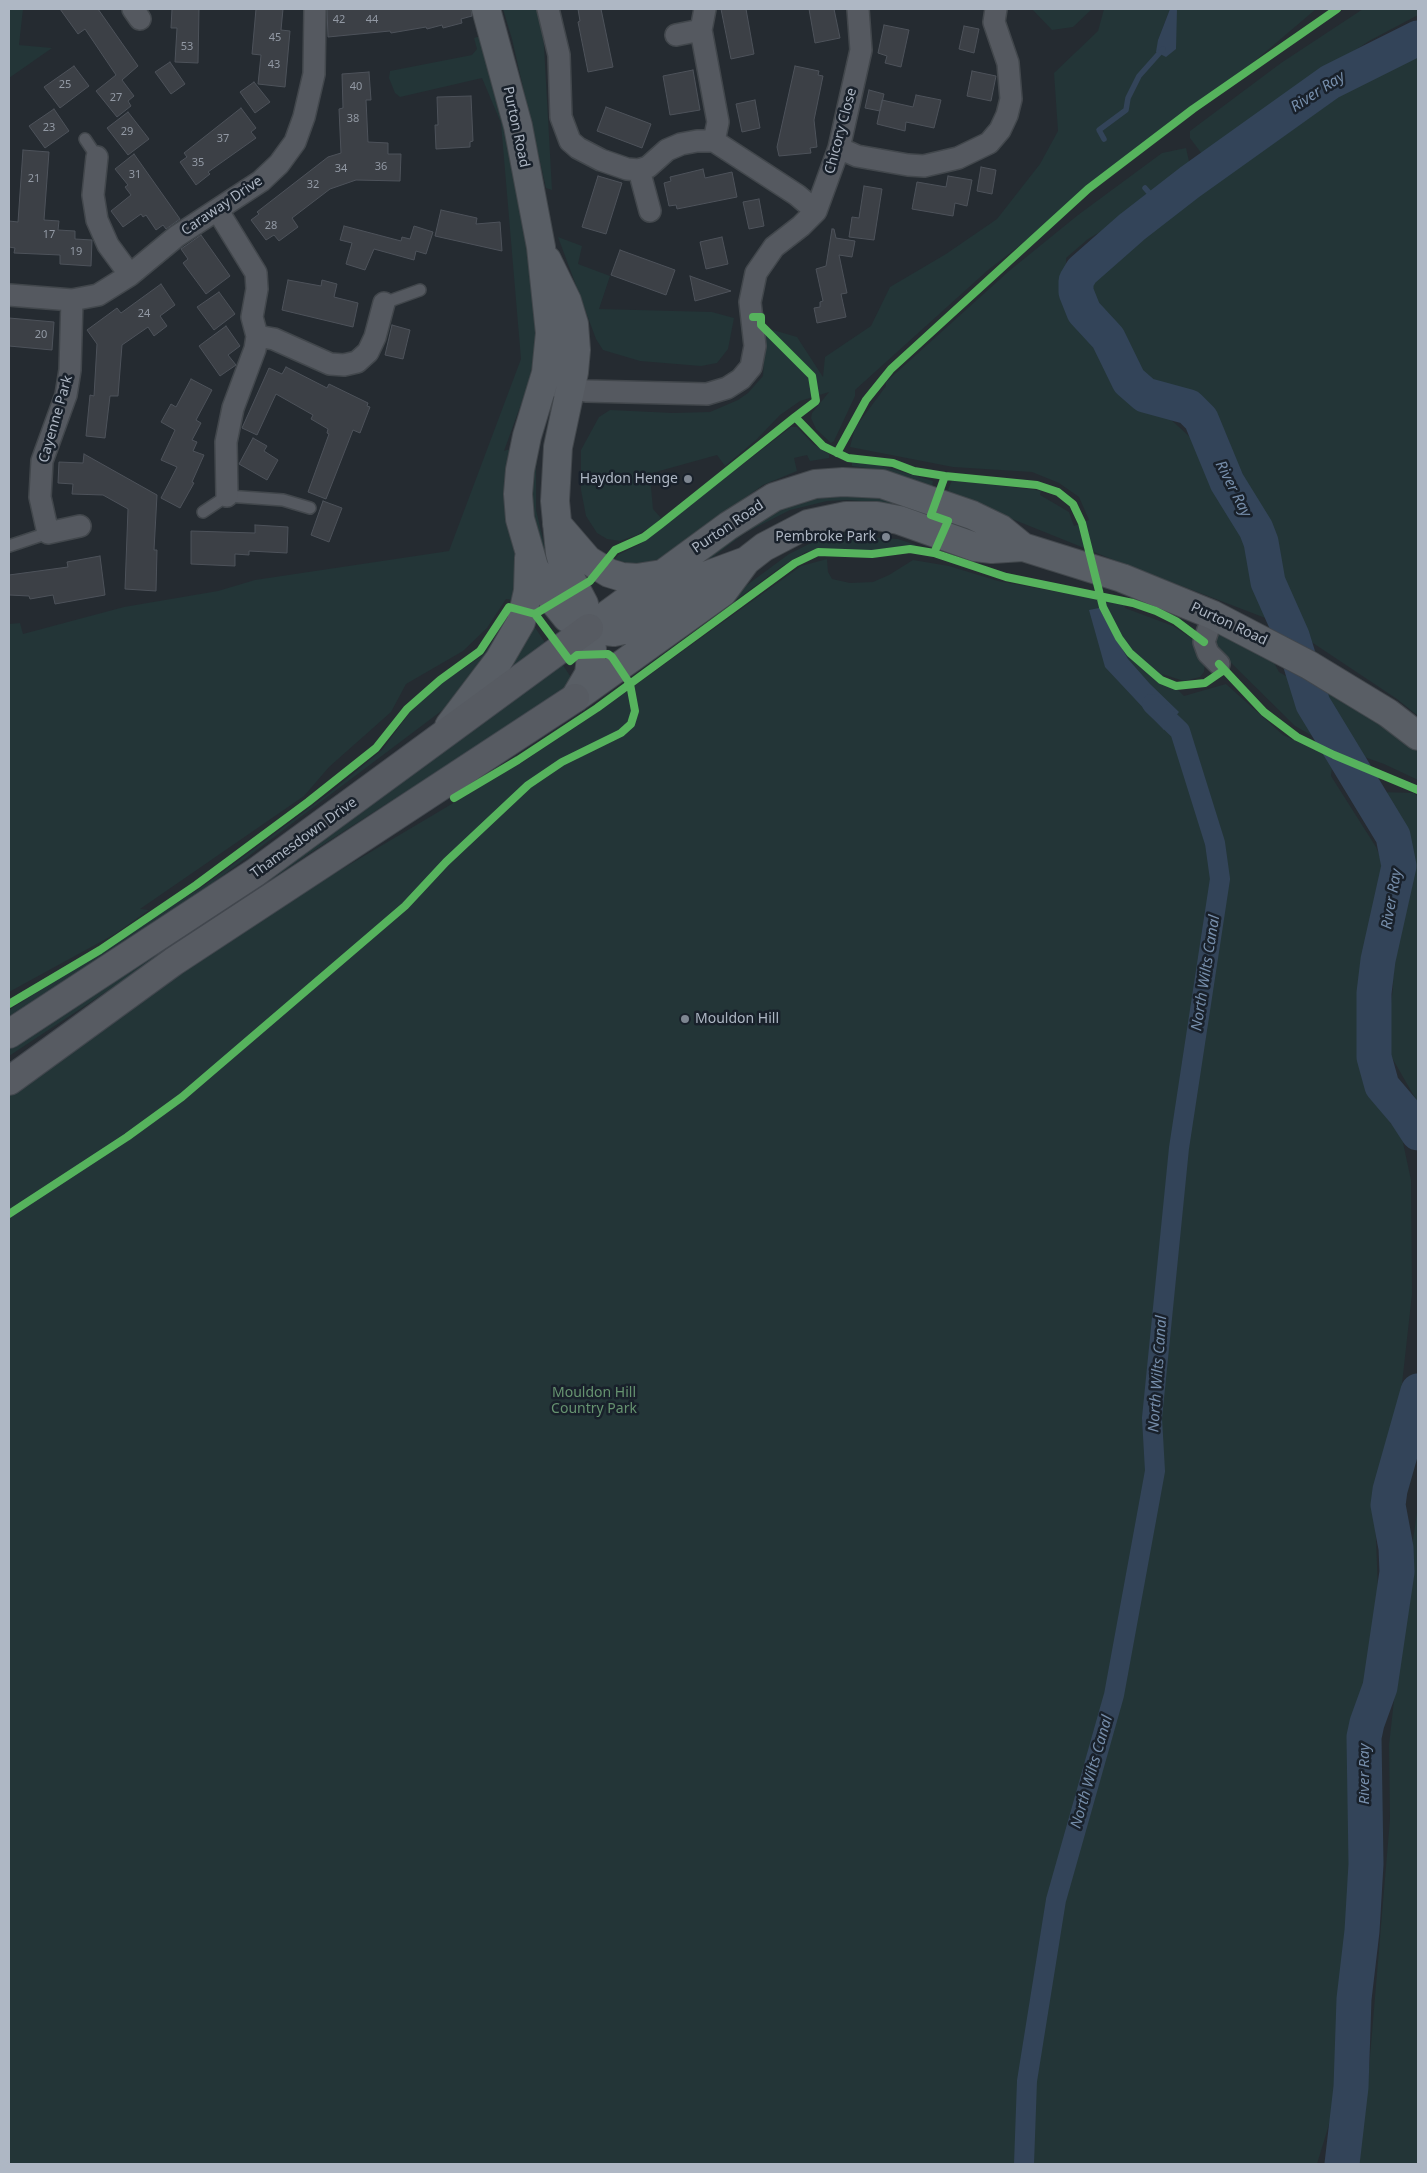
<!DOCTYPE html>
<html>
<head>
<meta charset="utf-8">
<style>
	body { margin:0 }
	#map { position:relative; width:1427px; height:2173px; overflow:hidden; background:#252b31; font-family:"Noto Sans",sans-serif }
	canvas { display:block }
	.frame { position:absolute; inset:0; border:10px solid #aeb7c4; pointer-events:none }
</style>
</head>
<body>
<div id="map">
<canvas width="1427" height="2173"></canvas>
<div class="frame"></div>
</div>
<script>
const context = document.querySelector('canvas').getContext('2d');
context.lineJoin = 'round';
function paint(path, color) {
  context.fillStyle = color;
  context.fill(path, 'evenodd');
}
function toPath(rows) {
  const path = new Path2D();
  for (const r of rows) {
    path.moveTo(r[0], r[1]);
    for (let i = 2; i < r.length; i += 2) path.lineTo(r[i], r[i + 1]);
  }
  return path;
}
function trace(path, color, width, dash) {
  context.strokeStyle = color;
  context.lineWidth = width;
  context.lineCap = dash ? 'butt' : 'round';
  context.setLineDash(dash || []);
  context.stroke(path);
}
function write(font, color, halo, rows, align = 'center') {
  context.font = font + ' "Noto Sans",sans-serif';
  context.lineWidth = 5;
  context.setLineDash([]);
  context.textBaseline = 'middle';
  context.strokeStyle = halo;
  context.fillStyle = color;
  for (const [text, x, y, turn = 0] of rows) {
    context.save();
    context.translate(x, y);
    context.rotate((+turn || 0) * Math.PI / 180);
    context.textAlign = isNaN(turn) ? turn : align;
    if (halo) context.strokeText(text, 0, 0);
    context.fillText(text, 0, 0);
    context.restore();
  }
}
paint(toPath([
	[9,9,23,9,19,45,52,48,9,78],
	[503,9,537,9,543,28,552,190,546,188,512,39],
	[1032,9,1092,9,1073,27,1052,30],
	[1104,9,1170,9,1158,40,1177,9,1316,9,1216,94,988,270,855,390,855,396,834,441,831,443,816,429,811,418,812,413,829,392,800,401,780,415,756,440,725,466,717,455,652,473,651,487,653,509,661,518,654,525,637,535,620,541,607,539,597,533,586,516,581,490,581,450,599,417,610,410,673,413,710,412,738,400,748,393,763,376,766,328,797,337,823,377,825,357,871,326,890,287,946,254,997,219,1040,164,1058,131,1054,73,1098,31],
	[1363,9,1418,9,1418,15,1369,41,1202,154,1190,138,1190,131,1281,63],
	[480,36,511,135,539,332,528,385,504,451,510,449,505,508,519,569,514,600,506,599,487,628,463,651,406,684,391,712,329,767,304,796,140,909,149,910,115,934,9,992,9,624,20,623,23,634,124,607,218,591,255,580,449,551,521,359,501,123,482,78,400,97,395,93,389,78,390,71,472,55,477,49,474,38],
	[1418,52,1418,716,1397,699,1289,627,1119,562,950,494,948,490,952,480,1036,490,1041,491,1040,495,1069,512,1074,526,1089,520,1079,497,1059,483,1032,472,953,467,850,447,855,428,886,386,886,382,1009,271,1078,215,1162,153,1186,148,1195,187,1176,207,1137,210,1088,239,1066,258,1066,280,1099,338,1120,392,1142,406,1168,417,1201,447,1216,478,1245,512,1259,510,1239,482,1229,441,1218,418,1201,402,1169,394,1143,373,1124,335,1104,316,1088,293,1088,281,1107,261,1368,76],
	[558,237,582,246,578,264,610,276,599,309,712,312,734,318,728,349,717,363,701,366,640,361,603,350,596,339],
	[791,427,797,427,813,444,829,454,829,458,810,461,807,455,794,458,797,471,763,485,659,559,637,565,614,561,618,555,640,544],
	[541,434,536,468,536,510,552,578,536,537,529,491],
	[852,462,878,465,933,481,932,487,879,470,852,466],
	[848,495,887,498,925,510,922,515,874,502,847,500,827,501,790,510,745,533,635,615,699,560,775,510,804,500],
	[862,529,863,537,898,539,916,545,914,547,895,547,868,552,823,550,806,552,781,567,632,676,629,672,789,554,817,540],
	[827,559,828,572,832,579,850,583,873,582,889,575,913,560,949,566,998,581,1124,604,1125,608,1173,626,1194,640,1205,662,1204,672,1200,677,1184,681,1162,674,1184,696,1226,684,1283,735,1333,758,1331,776,1376,847,1386,871,1384,894,1376,924,1359,1014,1364,1066,1378,1106,1402,1138,1411,1180,1412,1294,1399,1411,1375,1512,1378,1592,1354,1749,1340,2088,1317,2164,9,2164,9,1093,222,940,521,763,598,712,801,566],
	[510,615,516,617,452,703,197,895,9,1017,9,1010,205,885,328,794,382,750,410,712,442,683,483,655],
	[530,620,548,647,501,682],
	[1217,632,1271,657,1279,672,1300,684,1315,693,1322,690,1337,692,1376,718,1418,750,1418,780,1384,764,1325,743,1295,726,1217,649,1214,634],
	[561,662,572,679,558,694,310,853,186,939,9,1056,9,1048],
	[1382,792,1414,793,1418,797,1418,1103,1391,1056,1387,1037,1393,987,1394,940,1391,855],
	[1418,1505,1418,2164,1355,2164,1367,2092,1390,1819,1389,1745,1408,1575]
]), '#233537');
paint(toPath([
	[1170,9,1177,9,1176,49,1166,57,1156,52,1158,40],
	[1099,608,1128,659,1150,684,1179,712,1164,730,1105,667,1089,610]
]), '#334459');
trace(toPath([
	[1104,139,1099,130,1126,110,1128,98,1139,76,1163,49],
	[1145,188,1160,205]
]), '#334459', 5.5);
trace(toPath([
	[1024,2164,1027,2081,1056,1900,1114,1695,1155,1471,1152,1418,1179,1148,1220,879,1215,843,1180,731,1152,704]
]), '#334459', 20);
trace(toPath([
	[1418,38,1330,82,1190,182,1132,227,1082,271,1076,281,1076,292,1084,312,1108,338,1129,381,1145,395,1189,407,1201,419,1227,482,1256,529,1261,542,1268,582,1292,636,1313,704,1393,836,1399,866,1378,960,1374,993,1374,1057,1382,1086,1405,1113,1418,1133],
	[1342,2164,1351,2087,1354,1999,1362,1931,1366,1864,1364,1737,1367,1723,1380,1687,1397,1572,1396,1548,1388,1505,1390,1490,1418,1391]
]), '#334459', 35);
const building = toPath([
	[60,9,98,9,138,66,122,80,134,96,128,101,131,106,117,117,96,91,116,75,85,29,78,34,60,9],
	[172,9,199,9,198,63,175,62,177,28,171,28,172,9],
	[256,9,283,9,281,30,290,31,285,87,258,84,261,55,252,54,256,9],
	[327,9,471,9,472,16,461,19,462,23,443,28,442,25,427,29,426,27,391,33,390,31,328,37,327,9],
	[578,9,601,9,613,67,588,72,578,22,580,21,578,9],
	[721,9,746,9,754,54,731,59,721,9],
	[809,9,834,9,840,38,815,43,809,9],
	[884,25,909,30,901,67,885,63,887,56,878,53,884,25],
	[964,26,979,29,974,53,959,49,964,26],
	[170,62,185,84,171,94,155,72,170,62],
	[74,66,89,86,60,108,44,87,74,66],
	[795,66,819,71,818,75,823,76,814,120,817,147,810,148,811,153,779,156,777,147,795,66],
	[693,70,700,110,670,115,663,76,693,70],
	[972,71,996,76,991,101,967,96,972,71],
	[369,72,371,100,366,100,368,142,388,143,388,154,401,154,400,181,356,180,330,189,292,218,298,227,279,241,274,235,266,240,251,220,259,214,257,212,328,157,341,153,339,109,343,108,342,74,369,72],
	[254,82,270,102,255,113,240,92,254,82],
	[869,90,884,94,880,111,865,108,869,90],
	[916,95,941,100,934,128,906,122,905,131,877,124,882,100,913,107,916,95],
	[471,96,473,141,470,142,470,147,436,149,435,125,438,125,437,97,471,96],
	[755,100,760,128,742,132,736,104,755,100],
	[606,107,651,124,642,148,597,131,606,107],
	[241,108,256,128,251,132,256,138,208,172,210,174,196,185,180,162,187,157,184,153,241,108],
	[54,109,69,131,45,148,29,126,54,109],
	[128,112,149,139,128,155,107,128,128,112],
	[23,150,49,152,44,220,59,221,58,230,75,231,75,239,92,240,91,266,60,264,60,255,14,253,15,248,9,247,9,221,18,222,23,150],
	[134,154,180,219,166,229,163,225,156,230,146,215,143,217,141,214,123,227,111,211,131,195,125,187,128,185,115,169,134,154],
	[981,167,996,170,992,194,977,191,981,167],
	[703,169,705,178,732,172,737,197,677,209,676,205,669,206,664,183,671,181,670,177,703,169],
	[598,176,622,183,606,234,582,227,598,176],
	[948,176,972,180,967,206,955,203,953,216,912,209,917,182,946,187,948,176],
	[864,186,882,189,874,240,849,237,852,217,859,218,864,186],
	[759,199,764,226,749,229,743,202,759,199],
	[441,210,477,218,476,224,500,222,502,251,435,236,441,210],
	[344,226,401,241,402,237,410,239,414,226,433,232,426,254,416,251,414,260,374,249,365,270,346,264,352,243,340,240,344,226],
	[832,229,834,229,836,238,855,241,852,257,839,255,847,293,841,294,846,317,817,323,814,308,820,307,820,302,823,301,816,269,826,266,832,229],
	[201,235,230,276,206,294,183,263,188,259,181,249,201,235],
	[722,237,728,264,706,269,700,242,722,237],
	[620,250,675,270,666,295,611,275,620,250],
	[690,276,731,291,695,301,690,276],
	[288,280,321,286,322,280,337,284,334,297,358,303,353,327,282,310,288,280],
	[161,284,175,305,160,316,167,326,154,336,148,327,122,345,118,396,110,396,105,438,86,436,90,395,94,396,97,344,87,330,117,308,121,313,161,284],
	[219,292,235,314,214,330,197,307,219,292],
	[9,318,54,322,52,350,9,346,9,318],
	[392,325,410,330,403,359,385,355,392,325],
	[226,326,240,346,228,355,236,365,220,376,199,346,226,326],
	[286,367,327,388,329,384,368,403,367,406,370,407,360,433,353,430,326,499,308,492,329,434,327,433,328,429,311,419,313,415,276,394,257,435,242,428,269,368,282,374,286,367],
	[191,379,212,390,196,420,201,423,192,440,197,442,193,451,204,455,192,482,194,483,180,508,161,498,177,467,161,460,175,430,161,422,171,404,176,407,191,379],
	[253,438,267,446,264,451,278,460,267,480,239,464,253,438],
	[84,454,157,495,154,550,157,550,156,591,125,589,128,509,103,495,72,494,73,484,58,483,59,462,83,463,84,454],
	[323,501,342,508,329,542,311,535,323,501],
	[255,525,288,527,287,553,249,551,249,555,235,554,235,566,191,564,191,531,255,533,255,525],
	[100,556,105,595,55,604,53,595,30,599,29,596,9,595,9,575,68,567,67,562,100,556]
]);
paint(building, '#3c4046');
trace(building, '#4d525a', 1);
const lane = toPath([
	[85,139,97,157],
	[384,303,420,290],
	[203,512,227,496,283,500,310,508],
	[9,546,48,533]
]);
const street = toPath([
	[133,9,140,19],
	[548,9,559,55,561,117,570,141,578,148,601,160,627,169,639,170,648,167,667,150,681,144,697,141,714,141,797,195,816,211],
	[701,30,705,9],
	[676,35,701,30,718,122,714,141],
	[839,148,857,156,908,165,924,166,958,158,989,143,1000,130,1007,115,1011,99,1008,63,994,22,996,9],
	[97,157,93,195,97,220,108,245,130,275],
	[639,170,650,211],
	[218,211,256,273,257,289,252,317,257,336,255,349,233,408,226,442,227,496],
	[9,295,72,300,98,295,130,275,177,236,261,181,279,164,295,142,304,117,314,74,315,9],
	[72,300,70,370,66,395,42,461,40,497,48,533,80,526],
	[257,336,274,339,330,364,344,365,357,362,368,352,375,337,384,303],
	[555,386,586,391,707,394,727,388,741,379,751,367,755,346,750,302,756,273,774,247,801,226,816,211,839,148,861,50,858,9],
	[1213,615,1204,642,1208,653,1219,664]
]);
const secondary = toPath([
	[486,9,518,126,541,247,550,333,546,373,527,436,520,470,518,494,520,519,534,567,554,602,567,618,596,630,614,632,624,630,645,620,708,575,746,561],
	[547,260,567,301,574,324,576,350,574,372,558,447,555,501,560,553,563,564,584,604,592,649,589,674,576,696],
	[557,524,588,560,609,573,622,577,637,578,662,574],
	[589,628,728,526,774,497,815,484,843,482,882,484,972,515,1001,529,1023,547,1122,578,1213,615,1309,665,1388,713,1418,736],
	[575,698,723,592,746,561,764,547,808,524,846,516,877,516,899,520,975,547,992,549,1023,547],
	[449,726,499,660,521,622,528,591,529,558]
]);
const primary = toPath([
	[9,1034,256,872,589,628],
	[9,1081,173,962,575,698]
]);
trace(lane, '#42474c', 14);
trace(street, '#42474c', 24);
trace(secondary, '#42474c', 30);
trace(primary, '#42474e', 30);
trace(lane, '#555960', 11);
trace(street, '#555960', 21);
trace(secondary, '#595e65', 28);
trace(primary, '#575b62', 28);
trace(toPath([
	[753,317,761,317,761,325,812,376,816,401,795,417],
	[837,453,866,400,891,369,1088,189,1193,109,1337,9],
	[934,553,948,521,931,515,945,476],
	[1219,664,1264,712,1297,737,1334,755,1418,790],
	[454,798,518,760,597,708,795,563,818,552,872,554,910,549,934,553,1006,577,1133,603,1156,611,1176,621,1204,642],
	[9,1004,100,950,196,885,308,802,376,748,407,709,440,680,480,651,509,607,535,614,590,581,615,550,644,537,661,524,795,417,823,446,848,458,893,463,914,471,945,476,1037,485,1058,492,1073,504,1082,523,1103,607,1119,638,1130,653,1161,680,1176,686,1205,683,1224,670],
	[9,1214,127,1137,182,1097,405,906,446,862,528,785,562,762,621,733,631,724,635,711,630,684,612,657,608,654,577,655,570,661,535,614]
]), '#56b35d', 8);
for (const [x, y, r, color] of [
	[688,479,5,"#7e8691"],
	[886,537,5,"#7e8691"],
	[685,1019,5,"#7e8691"]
]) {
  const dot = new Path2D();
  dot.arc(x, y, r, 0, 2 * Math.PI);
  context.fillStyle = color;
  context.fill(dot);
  trace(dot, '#19212b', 2);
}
write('11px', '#9299a4', null, [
	["42",339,20],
	["44",372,20],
	["45",275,38],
	["53",187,47],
	["43",274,65],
	["25",65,85],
	["40",356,87],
	["27",116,98],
	["38",353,119],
	["23",49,128],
	["29",127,132],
	["37",223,139],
	["35",198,163],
	["36",381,167],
	["34",341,169],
	["31",135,175],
	["21",34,179],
	["32",313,185],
	["28",271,226],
	["17",49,235],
	["19",76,252],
	["24",144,314],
	["20",41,335]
]);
write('14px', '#aeb7c4', '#19212b', [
	["Purton Road",516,127,78],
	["Chicory Close",841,131,-75],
	["Caraway Drive",222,206,-34],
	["Cayenne Park",56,419,-74],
	["Purton Road",728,527,-34],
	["Purton Road",1229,624,25],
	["Thamesdown Drive",304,838,-36]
]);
write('14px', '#aeb7c4', '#19212b', [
	["Haydon Henge",678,479],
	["Pembroke Park",876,537],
	["Mouldon Hill",695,1019,"left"]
], 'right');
write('14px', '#669370', '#19212b', [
	["Mouldon Hill",594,1393],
	["Country Park",594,1409]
]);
write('italic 15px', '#768eab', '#19212b', [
	["River Ray",1318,92,-33],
	["River Ray",1233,489,63],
	["River Ray",1392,899,-80],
	["North Wilts Canal",1206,973,-81],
	["North Wilts Canal",1158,1374,-86],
	["North Wilts Canal",1092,1772,-74],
	["River Ray",1365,1774,-90]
]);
</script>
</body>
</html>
